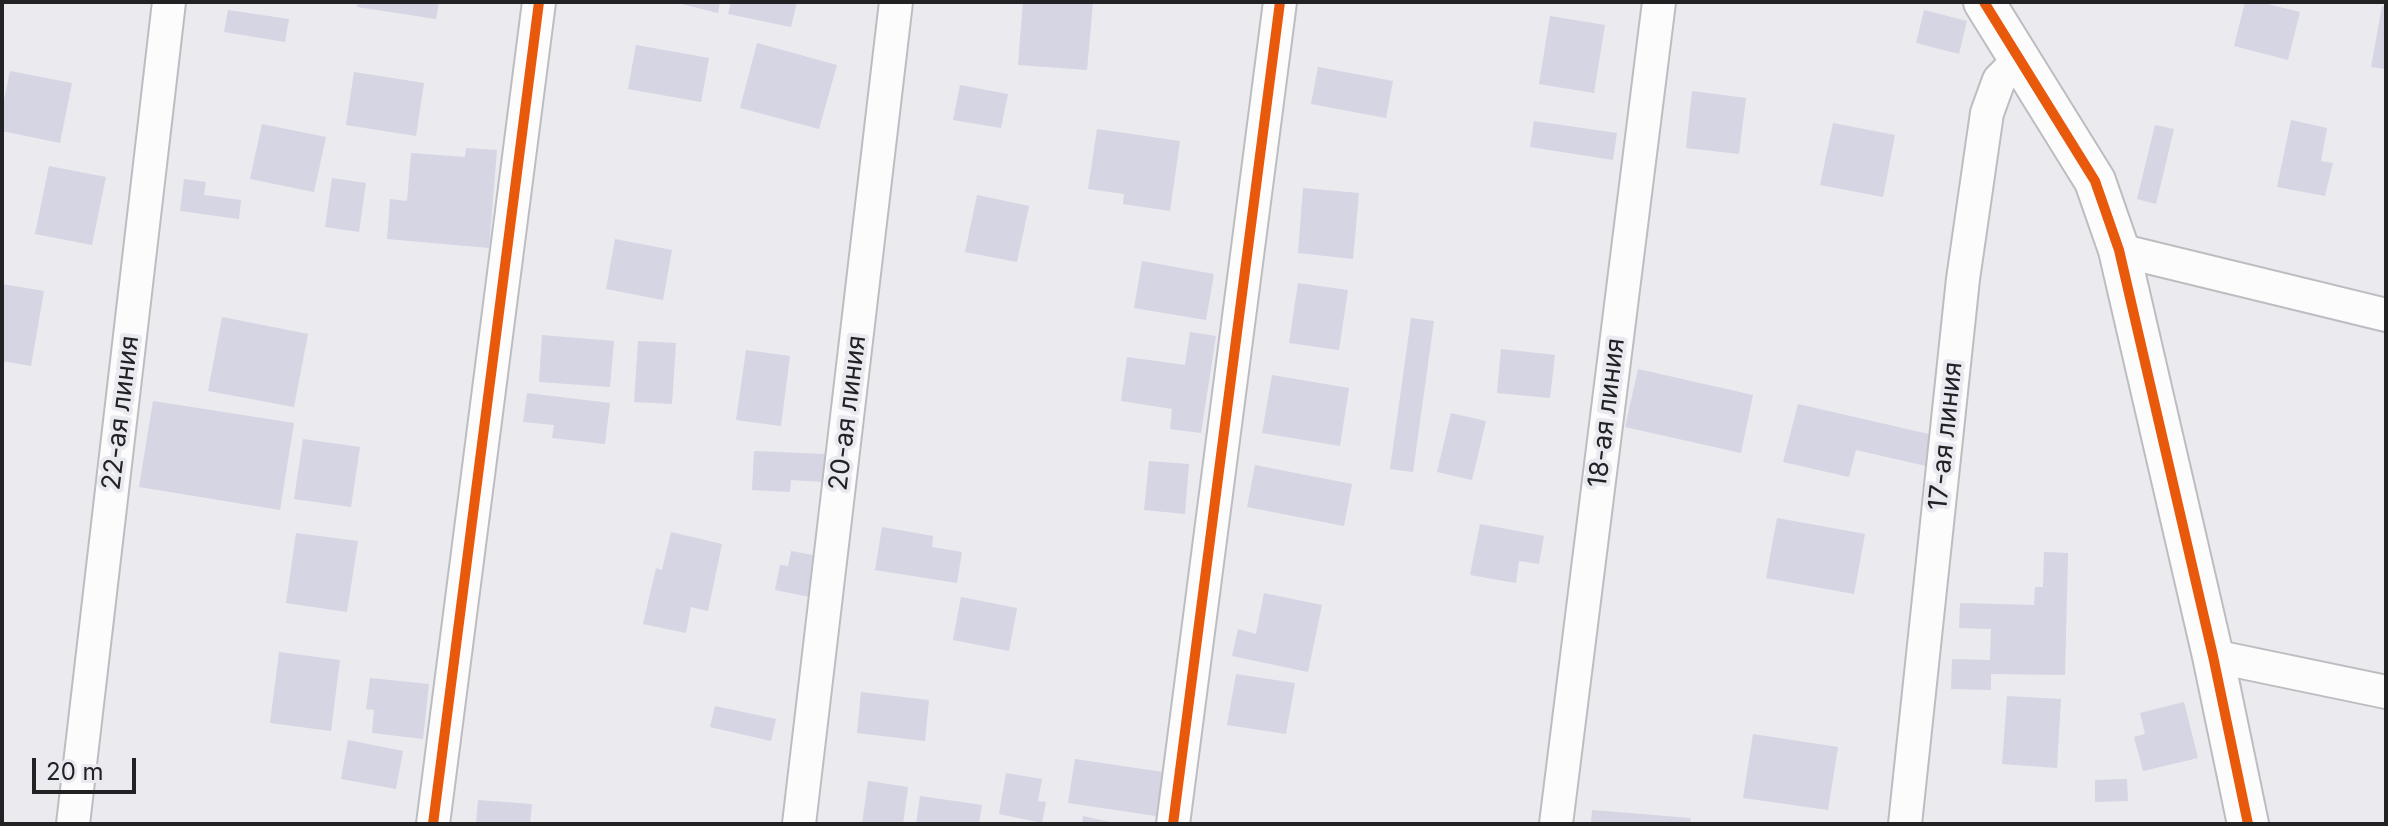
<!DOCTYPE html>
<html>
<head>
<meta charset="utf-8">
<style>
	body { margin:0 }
	#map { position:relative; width:2388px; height:826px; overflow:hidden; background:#eaeaef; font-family:Inter,sans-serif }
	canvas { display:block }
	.frame { position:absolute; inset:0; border:4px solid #222225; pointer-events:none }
	.scale { position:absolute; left:32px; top:758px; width:104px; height:36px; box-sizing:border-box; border:4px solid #222225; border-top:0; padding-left:10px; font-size:24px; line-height:28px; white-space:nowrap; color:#222225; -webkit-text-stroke:6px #e9e9f0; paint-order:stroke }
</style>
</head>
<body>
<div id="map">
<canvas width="2388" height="826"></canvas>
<div class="frame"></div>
<div class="scale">20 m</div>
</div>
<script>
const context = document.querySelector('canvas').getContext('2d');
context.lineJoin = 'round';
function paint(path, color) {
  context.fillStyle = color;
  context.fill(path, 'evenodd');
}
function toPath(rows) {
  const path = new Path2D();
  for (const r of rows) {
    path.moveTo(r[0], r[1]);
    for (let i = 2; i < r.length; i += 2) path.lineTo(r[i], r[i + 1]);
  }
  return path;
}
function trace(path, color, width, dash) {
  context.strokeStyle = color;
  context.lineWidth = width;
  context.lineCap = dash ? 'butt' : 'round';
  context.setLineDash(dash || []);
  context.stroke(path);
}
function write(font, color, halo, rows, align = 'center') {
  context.font = font + ' Inter,sans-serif';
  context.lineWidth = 8;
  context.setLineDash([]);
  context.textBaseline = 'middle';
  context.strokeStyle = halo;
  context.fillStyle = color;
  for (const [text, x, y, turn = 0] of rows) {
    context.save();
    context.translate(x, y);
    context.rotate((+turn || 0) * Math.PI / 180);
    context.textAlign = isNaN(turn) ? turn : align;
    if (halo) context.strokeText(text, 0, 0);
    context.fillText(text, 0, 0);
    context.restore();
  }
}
paint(toPath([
	[358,2,439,2,436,19,357,7],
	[674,2,720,2,718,13],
	[731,2,797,2,791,27,728,14],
	[1023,2,1093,3,1087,70,1018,65],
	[2245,2,2259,2,2300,12,2288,60,2234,46],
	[2382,6,2386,6,2386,69,2371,67],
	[228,10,289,19,285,42,224,32],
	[1924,10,1967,21,1959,54,1916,43],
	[1550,16,1605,25,1594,93,1539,84],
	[757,43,837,65,819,129,740,108],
	[636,45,709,58,701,102,628,89],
	[1318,67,1393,81,1386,118,1311,104],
	[10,71,72,83,60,143,2,131,2,110],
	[354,72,424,83,416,136,346,125],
	[960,85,1008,94,1001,128,953,120],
	[1692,91,1746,98,1739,154,1686,148],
	[2291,120,2327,128,2321,161,2333,163,2325,196,2277,187],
	[1534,121,1617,133,1613,160,1530,147],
	[1833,123,1895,135,1883,197,1820,185],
	[262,124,326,137,314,192,250,179],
	[2155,125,2174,129,2156,204,2137,199],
	[1097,129,1180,141,1170,211,1123,204,1124,194,1088,189],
	[466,148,497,150,489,248,387,239,390,199,407,201,411,153,465,157],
	[49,166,106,177,92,245,35,234],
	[332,178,366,183,359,232,325,227],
	[184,179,206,182,204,195,241,200,239,219,180,211],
	[1303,188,1359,193,1353,259,1298,253],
	[977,195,1029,206,1017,262,965,252],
	[615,239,672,250,663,300,606,289],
	[1142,261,1214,274,1206,320,1134,308],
	[1298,283,1348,290,1339,350,1289,343],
	[2,284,44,291,31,366,2,361],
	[222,317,308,334,294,407,208,391],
	[1411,318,1434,321,1413,472,1390,469],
	[1190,332,1216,336,1201,433,1170,429,1172,409,1121,401,1127,357,1185,365],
	[542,335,614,341,610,387,539,382],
	[638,341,676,343,672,404,634,402],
	[1501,349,1555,355,1550,398,1497,393],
	[746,350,790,356,781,426,736,420],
	[1638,369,1753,395,1741,453,1625,427],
	[1272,375,1349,388,1340,446,1262,433],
	[527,393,610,403,605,444,552,438,554,425,523,422],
	[153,401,294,423,280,510,139,487],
	[1798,404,1933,435,1926,466,1856,450,1849,477,1783,462],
	[1451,413,1486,421,1472,480,1437,472],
	[303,439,360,447,351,507,294,499],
	[754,451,825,454,823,482,791,480,790,492,752,490],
	[1149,461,1189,464,1185,514,1144,510],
	[1255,465,1352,484,1344,526,1247,507],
	[1777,518,1865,534,1854,594,1766,578],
	[1480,524,1544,536,1539,564,1519,561,1516,583,1470,575],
	[882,527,933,536,932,547,962,552,957,583,875,570],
	[671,532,722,544,708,611,691,607,686,633,643,624,656,568,662,570],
	[296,533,358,541,347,612,286,603],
	[791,551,818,556,810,597,775,590,780,565,788,566],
	[2044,552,2068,553,2065,675,1991,674,1991,690,1951,689,1952,659,1990,660,1991,629,1959,628,1960,603,2034,605,2035,587,2043,587],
	[1264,593,1322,605,1308,672,1232,656,1238,629,1256,634],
	[961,597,1017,608,1009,651,953,640],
	[279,652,340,660,331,731,270,723],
	[1236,674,1295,683,1286,734,1227,725],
	[370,678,429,684,423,739,372,733,374,710,366,709],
	[861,692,929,700,925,741,857,733],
	[2007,696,2061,699,2057,768,2002,764],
	[2184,702,2198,758,2143,771,2134,737,2145,734,2140,713],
	[715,706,776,719,771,741,710,727],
	[1753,734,1838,747,1828,810,1743,798],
	[348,740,403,751,396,789,341,779],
	[1075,759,1163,772,1156,816,1068,803],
	[1006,773,1042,779,1038,801,1046,802,1042,823,999,814],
	[2127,779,2128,801,2095,802,2095,780],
	[868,781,908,787,903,824,862,824],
	[920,796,982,805,979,824,916,824],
	[478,800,532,804,530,824,476,824],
	[1592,810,1691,818,1690,824,1591,824],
	[1083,816,1115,823,1115,824,1082,824]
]), '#d5d5e4');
const minor = toPath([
	[2119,250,2386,315],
	[2213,656,2386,692],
	[73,824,169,2],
	[433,824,539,2],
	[799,824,896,2],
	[1173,824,1280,2],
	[1556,824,1659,2],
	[1905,824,1963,279,1987,113,1999,80,2020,59]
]);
const tertiary = toPath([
	[1984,2,2095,181,2119,250,2213,656,2248,824]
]);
trace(minor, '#bdbdc1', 36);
trace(tertiary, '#bdbdc1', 44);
trace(minor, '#fcfcfd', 32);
trace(tertiary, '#fcfcfd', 40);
trace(toPath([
	[1984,2,2095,181,2119,250,2213,656,2248,824],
	[433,824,539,2],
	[1173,824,1280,2]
]), '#e8590c', 10);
write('26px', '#222225', '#e9e9f0', [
	["22-ая линия",121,413,-83],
	["20-ая линия",848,413,-83],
	["18-ая линия",1607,413,-83],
	["17-ая линия",1946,436,-84]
]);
</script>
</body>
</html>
